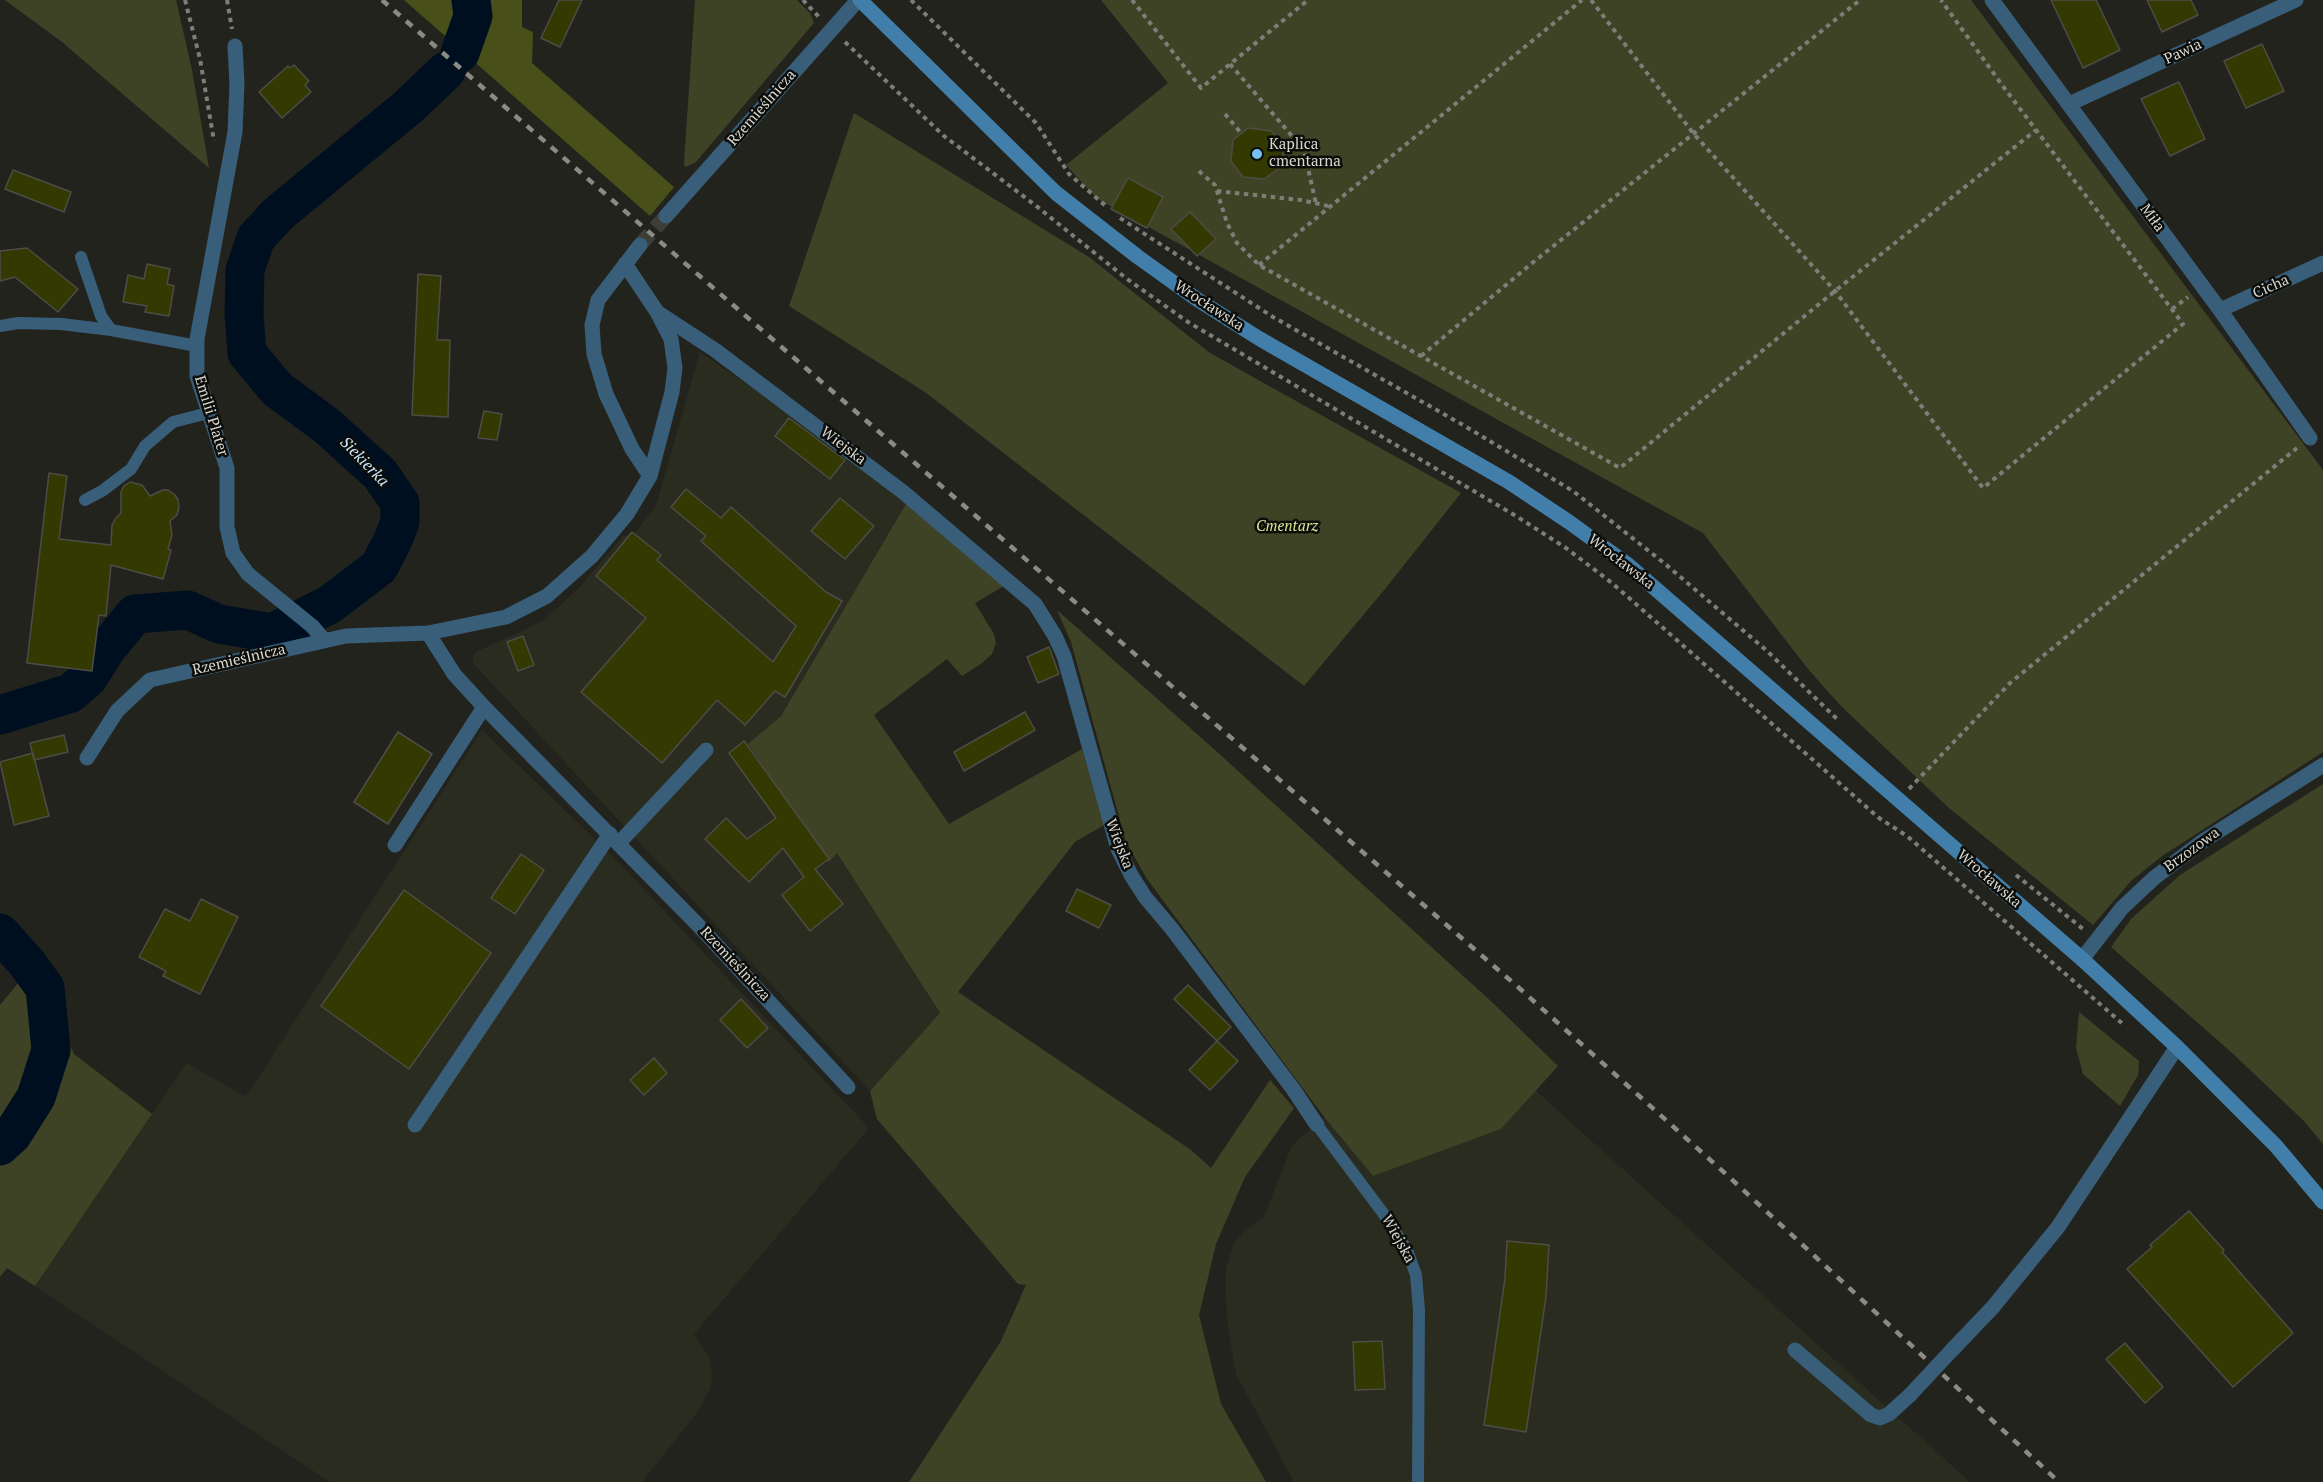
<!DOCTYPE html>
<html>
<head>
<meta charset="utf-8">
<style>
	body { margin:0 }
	canvas { display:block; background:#22231d }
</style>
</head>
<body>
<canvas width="2323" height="1482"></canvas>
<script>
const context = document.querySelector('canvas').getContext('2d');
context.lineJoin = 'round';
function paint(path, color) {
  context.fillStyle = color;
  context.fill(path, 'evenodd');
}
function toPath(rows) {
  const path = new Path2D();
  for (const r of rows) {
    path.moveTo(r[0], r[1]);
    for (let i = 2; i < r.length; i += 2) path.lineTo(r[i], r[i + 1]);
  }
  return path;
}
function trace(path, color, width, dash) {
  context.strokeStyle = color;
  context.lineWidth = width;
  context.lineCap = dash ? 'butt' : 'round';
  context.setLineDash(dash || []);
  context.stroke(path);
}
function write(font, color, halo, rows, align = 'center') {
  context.font = font + ' "PT Serif",serif';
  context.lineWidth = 5;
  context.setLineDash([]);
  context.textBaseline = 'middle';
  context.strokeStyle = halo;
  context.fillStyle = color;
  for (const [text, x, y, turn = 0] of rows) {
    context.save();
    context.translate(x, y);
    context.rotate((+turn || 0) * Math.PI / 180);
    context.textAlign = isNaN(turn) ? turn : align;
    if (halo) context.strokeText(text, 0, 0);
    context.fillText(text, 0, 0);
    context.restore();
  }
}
paint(toPath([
	[700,352,792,415,906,504,781,716,748,744,828,861,837,853,940,1014,870,1091,473,663,473,657,476,652,543,621,578,589,623,536,635,533,656,506],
	[482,730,621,865,869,1128,694,1334,708,1355,712,1376,710,1389,696,1414,642,1482,330,1482,35,1286,187,1063,246,1097],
	[1535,1090,1970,1482,1294,1482,1236,1374,1228,1329,1226,1300,1226,1269,1231,1251,1236,1241,1246,1230,1264,1217,1292,1145,1325,1118,1373,1176,1500,1129]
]), '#2a2c20');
paint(toPath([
	[5,0,176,0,192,70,209,168,62,42],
	[695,0,797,0,810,13,814,23,695,163,685,167,684,163],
	[1101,0,1971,0,2323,470,2323,752,2162,856,2131,881,2093,925,1949,808,1841,706,1808,669,1703,533,1096,198,1066,165,1168,83],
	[854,113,1089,257,1210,353,1461,493,1385,589,1304,686,925,392,789,306],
	[906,504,1004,586,975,603,994,634,996,643,992,654,981,664,962,676,947,659,874,715,949,824,1082,749,1104,825,1075,842,958,992,1191,1150,1211,1168,1270,1080,1294,1108,1245,1177,1216,1244,1199,1315,1221,1404,1266,1482,909,1482,1001,1341,1026,1285,1018,1284,877,1119,870,1091,940,1013,837,853,829,862,748,744,781,716],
	[1057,610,1215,750,1494,1004,1558,1066,1501,1129,1373,1176,1325,1118,1147,879,1126,842,1071,642],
	[2323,784,2323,1144,2304,1121,2230,1051,2111,947,2132,918,2180,875],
	[0,947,15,960,36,988,41,1035,41,1057,19,1105,0,1132,0,1005,20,981,0,962],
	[2079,1012,2139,1061,2138,1075,2120,1106,2083,1074,2076,1048],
	[66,1036,74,1054,152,1114,35,1286,7,1268,0,1277,0,1166,26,1136,57,1090]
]), '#3f4325');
paint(toPath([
	[404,0,522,0,522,27,533,32,532,63,674,187,650,216]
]), '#484f19');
trace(toPath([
	[460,53,473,16,471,0],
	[0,715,71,693,88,678,107,648,135,614,188,610,219,624,272,633,329,605,379,567,393,540,400,522,400,503,380,474,327,426,277,389,247,353,244,314,245,270,256,238,278,214,408,107,446,71],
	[0,933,27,963,45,988,51,1050,36,1097,12,1135,0,1146]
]), '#000f1f', 39);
const building = toPath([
	[559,0,582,0,560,47,541,38,559,0],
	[2051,0,2096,0,2120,50,2083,68,2051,0],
	[2147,0,2191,0,2198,15,2162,32,2147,0],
	[2262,44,2284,91,2246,108,2224,61,2262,44],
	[294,65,309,81,305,85,311,92,282,118,259,92,288,66,290,68,294,65],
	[2179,82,2205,139,2170,156,2141,99,2179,82],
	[1248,128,1271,131,1284,146,1281,167,1264,179,1243,177,1231,161,1233,140,1248,128],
	[13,170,71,192,64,212,5,189,13,170],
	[1128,178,1163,197,1147,228,1111,209,1128,178],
	[1190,212,1216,239,1197,256,1171,229,1190,212],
	[27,248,78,289,58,312,15,277,0,281,0,251,27,248],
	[147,264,170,269,167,284,174,286,169,316,145,312,147,306,123,302,128,275,144,279,147,264],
	[418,274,441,276,437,340,450,340,448,417,412,415,418,274],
	[484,411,502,414,497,440,478,438,484,411],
	[789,418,845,460,830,479,775,436,789,418],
	[49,473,67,476,59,539,111,545,112,525,116,518,121,513,121,492,124,486,130,482,142,485,150,496,163,490,168,490,175,495,178,500,179,507,177,515,170,521,172,535,168,549,171,550,163,579,111,565,106,616,99,615,92,671,27,663,49,473],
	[686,489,721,518,731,507,826,592,842,601,785,697,775,691,745,725,717,700,662,763,581,692,646,618,596,576,632,532,661,555,657,560,773,662,796,626,701,541,706,536,671,507,686,489],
	[840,498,874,526,845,559,811,531,840,498],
	[523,636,534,665,518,671,507,642,523,636],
	[1049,647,1059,674,1038,683,1027,657,1049,647],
	[1025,712,1035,730,964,771,954,752,1025,712],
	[398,732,432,754,388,824,354,802,398,732],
	[64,735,68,752,34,760,30,743,64,735],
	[744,741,829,859,815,869,843,904,810,931,782,895,804,877,783,848,749,882,705,839,726,818,747,839,776,818,729,753,744,741],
	[33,753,49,816,14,825,0,762,33,753],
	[521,854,544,870,515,914,491,898,521,854],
	[1077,889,1111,905,1099,928,1066,911,1077,889],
	[404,890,491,953,409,1069,321,1006,404,890],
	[201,899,238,917,200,994,163,976,166,971,139,957,165,909,190,921,201,899],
	[1188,985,1231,1027,1217,1041,1174,999,1188,985],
	[741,999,768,1028,747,1048,720,1020,741,999],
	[1217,1041,1238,1061,1210,1090,1189,1070,1217,1041],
	[654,1058,667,1073,644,1095,630,1080,654,1058],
	[2189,1211,2224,1250,2222,1252,2293,1333,2233,1387,2127,1269,2152,1247,2150,1245,2189,1211],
	[1507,1241,1549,1245,1546,1297,1526,1432,1484,1425,1505,1278,1507,1241],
	[1382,1341,1385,1389,1355,1390,1353,1342,1382,1341],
	[2125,1343,2163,1387,2145,1403,2106,1359,2125,1343]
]);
paint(building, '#333900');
trace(building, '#4c4d46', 1.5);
trace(toPath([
	[640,245,666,216]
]), '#3d3e38', 15, [15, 8]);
trace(toPath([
	[185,0,200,59,214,141],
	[227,0,232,29],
	[803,0,820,18],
	[911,0,1036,123,1069,174,1107,207],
	[1132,0,1201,88,1308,0],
	[1591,0,1693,133,1835,291,1983,488,2183,324,2002,85,1941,0],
	[845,42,944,136,1035,205,1127,279,1188,322,1516,516,1566,548,1612,583,1879,818,1907,836,2124,1025],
	[1230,64,1304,150,1316,204],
	[1225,114,1241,133],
	[1199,171,1215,185,1227,223,1237,243,1259,265,1620,468,1835,291,2036,130],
	[1217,191,1301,200,1328,206],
	[1120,218,1273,317,1463,425,1573,491,1664,563,1766,650,1839,721],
	[1259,265,1582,0],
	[2172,309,2188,297],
	[1421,356,1531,264,1860,0],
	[1909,789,2010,683,2297,448],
	[2016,875,2083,929]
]), '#7d7e78', 4, [4.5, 4.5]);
trace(toPath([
	[81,257,101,316,111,330,197,346],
	[0,326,18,323,61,324,111,330],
	[85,500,102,491,131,469,145,446,173,422,208,413],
	[1317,1125,1383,1213,1407,1250,1416,1275,1419,1310,1418,1482]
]), '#395e79', 12);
trace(toPath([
	[1992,0,2220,310,2310,438],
	[235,46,237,84,235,132,197,339,197,376,227,468,227,527,233,553,248,574,312,626,324,640],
	[2069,104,2296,0],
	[666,216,858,0],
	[640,245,598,300,592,325,594,354,606,394,632,449,650,476],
	[2220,310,2323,263],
	[657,312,715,350,903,492,1035,604,1055,636,1064,656,1118,849,1131,875,1145,897,1172,929,1293,1089,1317,1125],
	[428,633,454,674,484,707,698,925,848,1087],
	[87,758,117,711,150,680,346,636,428,633,506,617,547,596,592,556,627,514,650,476,672,392,675,368,671,339,657,312,625,264],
	[619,843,706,750],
	[395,845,484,707],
	[2082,959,2122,908,2154,878,2203,841,2323,765],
	[415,1125,610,834],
	[1795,1350,1871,1415,1880,1418,1889,1414,1910,1395],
	[1952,1350,1993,1307,2058,1227,2177,1047]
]), '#395e79', 15);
trace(toPath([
	[860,0,1056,193,1138,257,1198,300,1260,339,1509,482,1569,522,1627,564,2082,959,2177,1047,2276,1146,2323,1202]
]), '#417faa', 15);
trace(toPath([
	[382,0,1518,987,1727,1175,2059,1482]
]), '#8a8b85', 4.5, [8, 8]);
trace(toPath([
	[1910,1395,1952,1350]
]), '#395e79', 15);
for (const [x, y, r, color] of [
	[1257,154,6,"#75c0f6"]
]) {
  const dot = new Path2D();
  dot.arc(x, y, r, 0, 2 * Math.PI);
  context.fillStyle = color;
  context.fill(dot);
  trace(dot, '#0c0c09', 2);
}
write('15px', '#d8d9d4', '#0c0c09', [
	["Pawia",2183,52,-25],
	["Rzemieślnicza",762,108,-49],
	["Miła",2152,218,54],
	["Cicha",2271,287,-24],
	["Wrocławska",1209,306,33],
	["Emilii Plater",211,416,73],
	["Wiejska",843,446,37],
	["Wrocławska",1621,562,38],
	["Rzemieślnicza",239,660,-13],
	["Wiejska",1119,844,69],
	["Brzozowa",2192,850,-36],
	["Wrocławska",1989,879,41],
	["Rzemieślnicza",735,964,47],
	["Wiejska",1398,1239,61]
]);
write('15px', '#d8d9d4', '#0c0c09', [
	["Kaplica",1269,145],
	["cmentarna",1269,162]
], 'left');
write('italic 15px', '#dce896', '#0c0c09', [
	["Cmentarz",1287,527]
]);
write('italic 16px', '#cbe7fd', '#0c0c09', [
	["Siekierka",364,462,46]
]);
</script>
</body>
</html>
